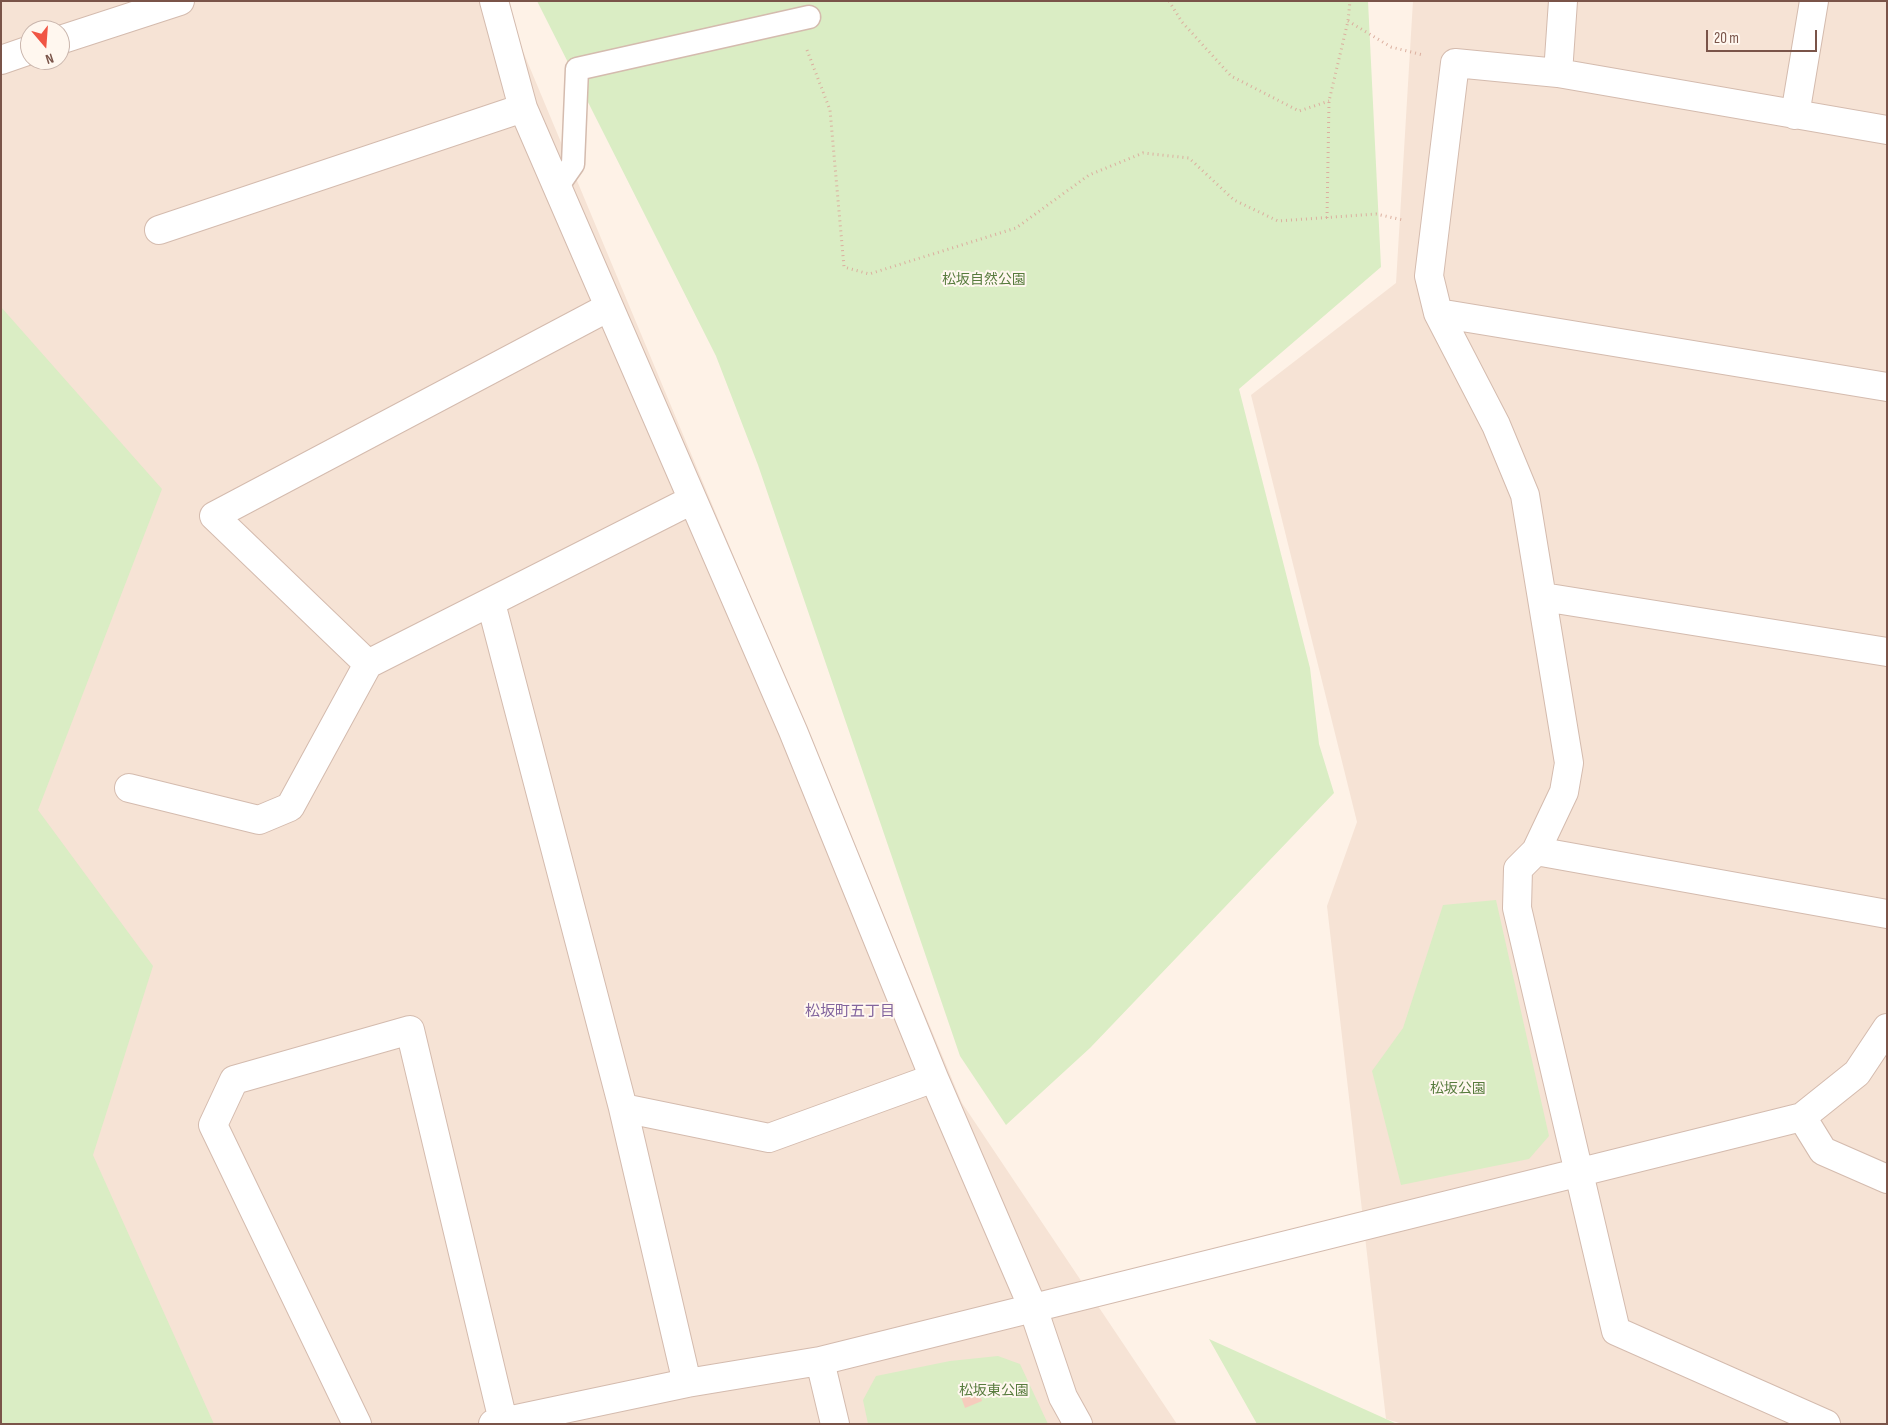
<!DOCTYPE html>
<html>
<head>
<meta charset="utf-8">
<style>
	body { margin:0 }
	#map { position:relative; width:1888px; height:1425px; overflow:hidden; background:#fef2e7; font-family:"Sofia Sans Condensed",sans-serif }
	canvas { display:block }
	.frame { position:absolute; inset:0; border:2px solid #7a5449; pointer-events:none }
	.north { position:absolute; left:20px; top:20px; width:50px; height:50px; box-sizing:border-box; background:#fff7ef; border:1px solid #cab6ad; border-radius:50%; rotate:162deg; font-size:14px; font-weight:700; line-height:20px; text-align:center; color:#7a5449 }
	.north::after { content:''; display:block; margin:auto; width:18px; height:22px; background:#f05544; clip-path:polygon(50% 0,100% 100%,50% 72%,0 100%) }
	.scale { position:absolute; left:1706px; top:30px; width:111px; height:22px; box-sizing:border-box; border:2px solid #7a5449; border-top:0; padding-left:6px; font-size:15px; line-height:18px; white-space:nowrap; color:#7a5449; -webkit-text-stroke:4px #fff7ef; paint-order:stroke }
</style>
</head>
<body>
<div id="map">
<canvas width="1888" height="1425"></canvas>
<div class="frame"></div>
<div class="north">N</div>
<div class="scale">20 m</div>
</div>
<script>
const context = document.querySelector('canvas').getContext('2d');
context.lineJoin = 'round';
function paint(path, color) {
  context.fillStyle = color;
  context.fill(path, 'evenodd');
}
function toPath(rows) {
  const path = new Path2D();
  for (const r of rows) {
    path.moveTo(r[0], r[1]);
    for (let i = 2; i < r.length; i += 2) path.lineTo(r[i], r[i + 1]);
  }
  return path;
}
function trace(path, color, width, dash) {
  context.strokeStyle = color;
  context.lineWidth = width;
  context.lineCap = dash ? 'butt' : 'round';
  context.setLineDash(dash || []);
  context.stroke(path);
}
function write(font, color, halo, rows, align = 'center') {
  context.font = font + ' "Sofia Sans Condensed","Noto Sans JP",sans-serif';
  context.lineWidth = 4;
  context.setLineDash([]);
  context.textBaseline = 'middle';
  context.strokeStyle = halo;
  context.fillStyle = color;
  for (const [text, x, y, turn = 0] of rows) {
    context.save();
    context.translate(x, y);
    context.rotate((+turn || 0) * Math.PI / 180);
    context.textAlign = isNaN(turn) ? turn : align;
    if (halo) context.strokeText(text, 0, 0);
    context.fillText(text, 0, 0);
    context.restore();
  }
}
paint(toPath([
	[1,1,502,1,962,1103,1177,1424,132,1424,1,991],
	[30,30,60,30,60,60,30,60],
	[1413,1,1887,1,1887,1424,1403,1424,1386,1419,1327,906,1357,822,1251,395,1396,283]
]), '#f6e3d5');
paint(toPath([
	[537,1,1368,1,1381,267,1239,389,1310,668,1319,744,1334,793,1090,1048,1006,1125,960,1056,758,465,716,356],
	[1,307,162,489,38,810,153,966,93,1155,214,1424,1,1424],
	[1496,900,1549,1136,1529,1159,1401,1185,1372,1071,1403,1028,1443,905],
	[1209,1339,1386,1419,1397,1424,1257,1424],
	[998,1356,1020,1364,1048,1424,868,1424,863,1400,876,1376,950,1361]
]), '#daedc4');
paint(toPath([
	[977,1384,982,1401,965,1408,959,1391]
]), '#f6ccbd');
const lane = toPath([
	[557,187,573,164,577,69,809,17]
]);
const street = toPath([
	[494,1,523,108,793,731,934,1078,1033,1308,1063,1397,1078,1424],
	[60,40,180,1],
	[1,60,30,50],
	[1558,73,1563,1],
	[1795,115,1814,1],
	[159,230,523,108],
	[609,307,214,516,368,664,692,500],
	[1438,313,1887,387],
	[1543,597,1887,652],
	[491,603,623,1108,769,1138,934,1078],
	[129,788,259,820,290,807,368,664],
	[1536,851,1887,914],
	[623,1108,687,1383],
	[1802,1117,1823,1151,1887,1179],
	[820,1361,835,1424],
	[357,1424,213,1125,234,1080,410,1030,503,1421],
	[493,1424,687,1383,820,1361,1802,1117,1857,1073,1887,1028],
	[1826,1424,1616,1331,1517,908,1518,869,1536,851,1564,792,1569,763,1525,495,1496,425,1438,313,1429,276,1455,63,1558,73,1887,130]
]);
trace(lane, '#d4bbae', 25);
trace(street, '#d4bbae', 30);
trace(toPath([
	[1169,1,1182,22,1231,76,1299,111,1329,101],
	[1348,21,1391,47,1423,55],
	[807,50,830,110,844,267,869,274,1016,228,1089,175,1143,153,1189,158,1234,200,1278,221,1376,214,1403,220],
	[1327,218,1329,101,1348,21,1350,1]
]), '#dbaf9f', 3, [1, 4]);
trace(lane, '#fff', 22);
trace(street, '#fff', 28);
write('14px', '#577b3d', '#fff7ef', [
	["松坂自然公園",984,280],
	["松坂公園",1458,1089],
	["松坂東公園",994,1391]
]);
write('15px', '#83659e', '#fff7ef', [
	["松坂町五丁目",850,1012]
]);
</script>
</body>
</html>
